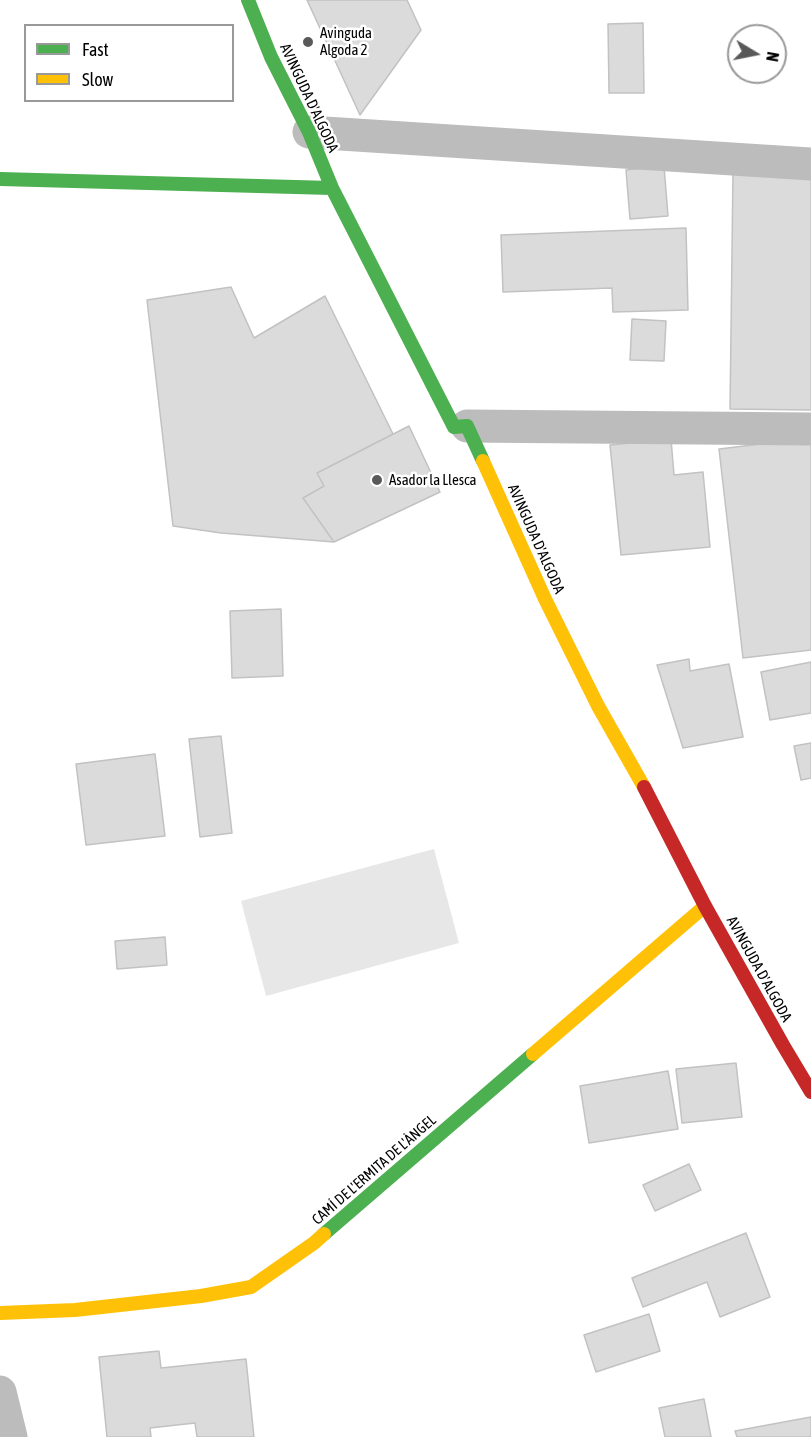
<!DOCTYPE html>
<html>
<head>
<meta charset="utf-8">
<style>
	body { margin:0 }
	#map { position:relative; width:811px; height:1437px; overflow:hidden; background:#fff; font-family:"Asap Condensed",sans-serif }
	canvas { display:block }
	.legend { position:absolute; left:24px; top:24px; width:210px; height:78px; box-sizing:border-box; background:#fff; border:2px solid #999; margin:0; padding:8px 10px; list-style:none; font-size:18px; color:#000 }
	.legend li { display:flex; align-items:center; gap:12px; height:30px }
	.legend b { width:30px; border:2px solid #999 }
	.north { position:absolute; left:727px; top:24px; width:60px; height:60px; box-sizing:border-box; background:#fff; border:2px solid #999; border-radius:50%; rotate:100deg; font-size:16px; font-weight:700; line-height:24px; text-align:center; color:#000 }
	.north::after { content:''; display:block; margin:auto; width:21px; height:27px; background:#595959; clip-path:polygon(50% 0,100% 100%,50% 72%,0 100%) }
</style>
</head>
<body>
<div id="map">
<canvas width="811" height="1437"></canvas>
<ul class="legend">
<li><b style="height:8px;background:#4caf50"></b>Fast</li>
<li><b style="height:8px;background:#ffc107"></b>Slow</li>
</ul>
<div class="north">N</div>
</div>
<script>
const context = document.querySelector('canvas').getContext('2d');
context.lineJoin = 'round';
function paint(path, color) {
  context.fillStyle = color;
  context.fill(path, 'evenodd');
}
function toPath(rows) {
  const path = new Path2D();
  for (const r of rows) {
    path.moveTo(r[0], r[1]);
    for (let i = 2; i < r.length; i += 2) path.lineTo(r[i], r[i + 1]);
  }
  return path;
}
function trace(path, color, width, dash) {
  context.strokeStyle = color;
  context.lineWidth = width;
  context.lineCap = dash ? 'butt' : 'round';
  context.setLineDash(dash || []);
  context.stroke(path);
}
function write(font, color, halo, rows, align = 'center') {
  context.font = font + ' "Asap Condensed",sans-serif';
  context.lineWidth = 5;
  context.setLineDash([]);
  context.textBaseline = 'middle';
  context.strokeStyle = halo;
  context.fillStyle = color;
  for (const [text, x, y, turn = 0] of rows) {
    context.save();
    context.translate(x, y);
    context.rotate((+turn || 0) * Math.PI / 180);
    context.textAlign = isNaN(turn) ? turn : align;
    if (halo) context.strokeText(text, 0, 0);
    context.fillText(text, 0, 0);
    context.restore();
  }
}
paint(toPath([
	[434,849,459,943,266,996,241,901]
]), '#e7e7e7');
const building = toPath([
	[307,0,407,0,421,30,360,115,307,0],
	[643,23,644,93,609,93,608,24,643,23],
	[664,166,668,216,630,219,626,170,664,166],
	[733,173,811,174,811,410,730,409,733,173],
	[686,228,688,310,613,312,612,288,503,292,501,235,686,228],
	[231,287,254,338,325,296,393,434,317,473,324,486,303,498,334,542,221,533,173,526,147,300,231,287],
	[632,319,666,321,664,361,630,360,632,319],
	[409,426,440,492,334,542,303,498,324,486,317,473,409,426],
	[811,438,811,650,743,658,719,449,811,438],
	[671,439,674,475,703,472,710,547,621,555,610,445,671,439],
	[281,609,283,676,232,678,230,611,281,609],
	[689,659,690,671,729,664,743,737,683,748,657,665,689,659],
	[811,662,811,713,770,720,761,672,811,662],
	[221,736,232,833,200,837,189,739,221,736],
	[811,743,811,778,801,780,794,746,811,743],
	[155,754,165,836,86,845,76,764,155,754],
	[165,937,167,965,117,969,115,941,165,937],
	[736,1063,742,1117,682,1123,676,1069,736,1063],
	[668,1071,678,1129,589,1143,580,1086,668,1071],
	[689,1164,701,1190,655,1211,643,1185,689,1164],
	[746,1233,770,1297,720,1317,707,1282,643,1307,632,1278,746,1233],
	[649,1314,660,1351,596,1372,584,1335,649,1314],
	[159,1351,161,1368,246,1359,254,1437,197,1437,195,1423,150,1428,151,1437,107,1437,99,1357,159,1351],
	[704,1399,711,1437,665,1437,659,1408,704,1399],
	[811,1417,811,1437,737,1437,735,1431,811,1417]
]);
paint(building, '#dbdbdb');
trace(building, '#c2c2c2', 1.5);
trace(toPath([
	[309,132,811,164],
	[467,426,811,429],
	[0,1392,11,1437]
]), '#bcbcbc', 33);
trace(toPath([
	[248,0,271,57,309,132,332,188,454,427,467,426,483,461],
	[0,179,332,188],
	[324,1234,533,1054]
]), '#4caf50', 14);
trace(toPath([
	[483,461,545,599,598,706,644,787],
	[533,1054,705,906],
	[0,1313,75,1310,201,1296,251,1287,314,1243,324,1234]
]), '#ffc107', 14);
trace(toPath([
	[644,787,705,906,783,1045,811,1092]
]), '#c62828', 14);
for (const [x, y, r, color] of [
	[308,42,6,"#595959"],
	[377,480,6,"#595959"]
]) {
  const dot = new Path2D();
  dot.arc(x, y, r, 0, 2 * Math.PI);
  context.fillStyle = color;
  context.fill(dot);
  trace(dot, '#fff', 2);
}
write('15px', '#000', '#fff', [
	["Avinguda",320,33],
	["Algoda 2",320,50],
	["Asador la Llesca",389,480]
], 'left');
write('15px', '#000', '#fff', [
	["AVINGUDA D'ALGODA",309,98,65],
	["AVINGUDA D'ALGODA",536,539,66],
	["AVINGUDA D'ALGODA",759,969,61],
	["CAMÍ DE L'ERMITA DE L'ÀNGEL",374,1170,-41]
]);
</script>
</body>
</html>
